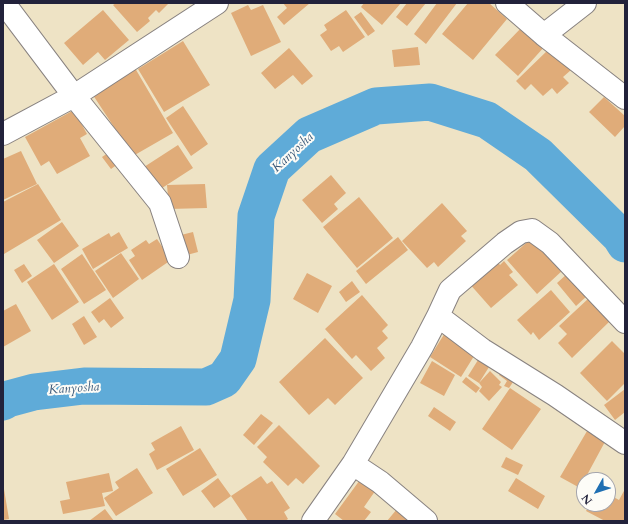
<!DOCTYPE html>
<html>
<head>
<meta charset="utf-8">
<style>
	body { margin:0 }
	#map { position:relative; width:628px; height:524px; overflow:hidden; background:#eee3c5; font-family:Cardo,serif }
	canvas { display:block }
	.frame { position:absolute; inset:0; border:4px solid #22223b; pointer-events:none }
	.north { position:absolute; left:576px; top:472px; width:40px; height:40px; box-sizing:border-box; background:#fdfcf7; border:1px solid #a5a5ac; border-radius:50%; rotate:231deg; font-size:11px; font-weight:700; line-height:16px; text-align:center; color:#22223b }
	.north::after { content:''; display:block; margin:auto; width:14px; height:18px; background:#1f6fb2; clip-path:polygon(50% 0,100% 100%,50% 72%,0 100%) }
</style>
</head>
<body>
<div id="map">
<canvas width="628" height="524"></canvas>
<div class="frame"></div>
<div class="north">N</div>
</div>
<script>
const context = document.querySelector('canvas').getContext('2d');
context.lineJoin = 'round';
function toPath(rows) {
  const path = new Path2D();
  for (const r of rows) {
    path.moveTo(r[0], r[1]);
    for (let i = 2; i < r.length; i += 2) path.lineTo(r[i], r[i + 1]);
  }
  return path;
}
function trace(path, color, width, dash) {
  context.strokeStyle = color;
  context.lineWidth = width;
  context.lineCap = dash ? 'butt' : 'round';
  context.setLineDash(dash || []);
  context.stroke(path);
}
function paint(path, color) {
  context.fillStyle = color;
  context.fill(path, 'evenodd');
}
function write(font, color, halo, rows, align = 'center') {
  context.font = font + ' Cardo,serif';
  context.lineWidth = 4;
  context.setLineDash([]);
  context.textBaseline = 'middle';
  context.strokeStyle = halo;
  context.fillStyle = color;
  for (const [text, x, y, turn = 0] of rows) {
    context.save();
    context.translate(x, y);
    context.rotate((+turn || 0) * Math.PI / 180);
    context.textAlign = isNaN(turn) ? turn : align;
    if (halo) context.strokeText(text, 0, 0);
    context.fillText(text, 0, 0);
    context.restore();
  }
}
trace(toPath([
	[3,402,8,399,34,392,84,386,206,387,224,379,238,359,252,300,256,216,272,169,309,135,376,106,430,102,487,120,538,155,620,236,625,244]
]), '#5fabd8', 37);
paint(toPath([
	[116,3,169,3,159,13,156,10,148,18,150,21,137,32,113,5],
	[283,3,310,3,284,25,277,17,287,8],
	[364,3,401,3,382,25,361,7],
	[407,3,426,3,407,26,396,17],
	[437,3,457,3,426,44,414,34],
	[468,3,489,3,507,19,473,60,442,34],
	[248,5,251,10,263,5,281,42,251,56,231,13],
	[103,10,129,40,105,60,98,52,83,65,64,43],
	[346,10,365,37,343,52,339,46,331,51,320,35,327,30,324,25],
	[361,12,375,31,368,36,354,17],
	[523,26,545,46,518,76,495,55],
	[183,41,210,85,164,112,138,69],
	[418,47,420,65,394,67,392,50],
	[289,48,313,76,302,85,293,75,275,89,261,73],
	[550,48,571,70,563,77,569,83,557,94,552,88,543,96,531,84,525,90,516,81],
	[132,63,173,133,133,156,89,89],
	[604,97,625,116,625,126,615,137,589,112],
	[183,106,208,144,191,156,166,118],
	[74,110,87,134,80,138,90,156,57,174,49,161,41,166,25,137],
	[178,145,193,168,159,190,144,167],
	[114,149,122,161,111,169,102,157],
	[21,151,37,184,3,200,3,159],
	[331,175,346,193,334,204,338,209,322,223,302,200],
	[38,184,61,220,4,254,3,251,3,202],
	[205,184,207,208,169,209,167,185],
	[359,197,393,238,357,268,323,227],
	[442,203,467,231,461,236,466,241,438,267,434,262,427,268,402,241],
	[62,222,79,246,54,263,37,240],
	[119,232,128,248,93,269,82,249,109,233,111,237],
	[193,232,198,252,183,256,177,236],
	[398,237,408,250,366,284,356,271],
	[533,237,563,270,537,294,507,260],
	[157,239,171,260,142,280,129,260,135,256,131,250,146,240,149,244],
	[121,253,139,279,113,298,95,271],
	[82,254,106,290,84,304,61,269],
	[494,258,500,265,504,261,513,272,509,275,518,285,491,308,468,282],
	[24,264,32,276,22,283,14,270],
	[54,264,79,302,52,320,27,282],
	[307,273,332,286,318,313,293,299],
	[567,274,587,296,576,306,557,283],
	[352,281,360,292,346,302,339,292],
	[551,290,570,312,539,340,533,332,531,335,517,320],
	[362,295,388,325,382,331,388,338,377,348,385,358,371,371,356,355,352,359,325,329],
	[110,298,124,318,111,328,104,319,99,323,91,312],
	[589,298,610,321,572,358,558,343,567,334,559,326],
	[16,304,31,331,3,347,3,311],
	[84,316,97,337,84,345,72,324],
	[448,328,479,348,461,377,430,357],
	[325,338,363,378,335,405,328,398,309,415,279,382],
	[612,341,625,354,625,383,607,401,580,373],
	[483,352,494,359,479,383,490,371,501,382,499,385,502,387,489,401,479,391,482,387,479,383,468,376],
	[432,361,455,375,444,396,420,383],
	[504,367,517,376,509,388,504,386,507,381,499,375],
	[466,377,480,388,476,393,462,382],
	[510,388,541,409,512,450,482,429],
	[625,389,625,412,615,420,604,405],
	[434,407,456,422,450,431,428,416],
	[261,414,273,423,254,445,243,435],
	[279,425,320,466,303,484,296,478,288,486,263,462,267,457,257,447],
	[181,426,194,450,157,470,149,454,155,450,151,443],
	[590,426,607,438,580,488,560,477],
	[200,448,217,475,183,496,166,469],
	[506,457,523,465,518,475,501,467],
	[137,468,153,493,116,516,104,498,119,488,115,482],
	[109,473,113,491,102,493,105,506,63,514,60,501,70,499,66,482],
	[365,473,380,484,364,507,371,512,364,521,344,521,335,514],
	[261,476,267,484,272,481,290,508,284,512,288,519,285,521,248,521,231,496],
	[218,478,231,496,214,508,201,491],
	[516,478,545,496,538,509,508,491],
	[3,483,9,519,3,520],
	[625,489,625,521,605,521,586,511,590,504,608,504,608,494,619,500],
	[105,509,114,521,89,521],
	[397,509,413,521,387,521]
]), '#e0ac79');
const street = toPath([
	[4,3,74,96,160,203,178,257],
	[507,3,544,35,625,98],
	[544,35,585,3],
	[3,134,74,96,217,3],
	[438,316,450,290,505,243,521,232,532,230,550,243,625,322],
	[353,464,380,482,426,521],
	[313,521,353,464,422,347,438,316,483,350,555,395,625,443]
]);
trace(street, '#888280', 24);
trace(street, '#fff', 22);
write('italic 13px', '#3a597a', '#fdfcf7', [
	["Kanyosha",293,153,-43],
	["Kanyosha",74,389,-4]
]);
</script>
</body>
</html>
